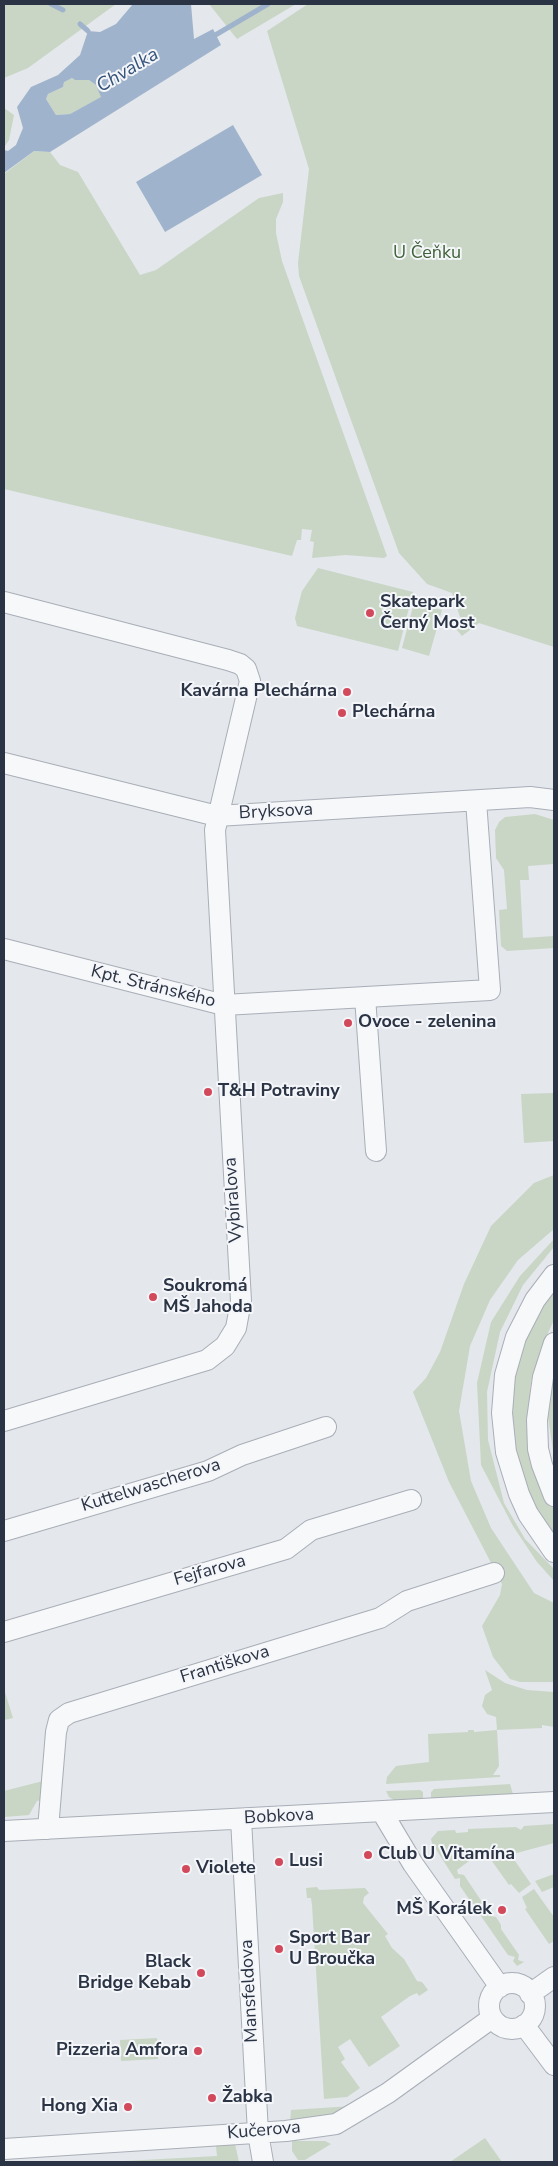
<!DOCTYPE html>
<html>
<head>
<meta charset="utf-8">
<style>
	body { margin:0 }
	#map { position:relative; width:558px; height:2166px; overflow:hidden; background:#e4e7ec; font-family:"Nunito Sans",sans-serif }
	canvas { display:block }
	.frame { position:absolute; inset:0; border:5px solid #2b3445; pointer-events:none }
</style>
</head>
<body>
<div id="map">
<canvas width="558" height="2166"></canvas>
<div class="frame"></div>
</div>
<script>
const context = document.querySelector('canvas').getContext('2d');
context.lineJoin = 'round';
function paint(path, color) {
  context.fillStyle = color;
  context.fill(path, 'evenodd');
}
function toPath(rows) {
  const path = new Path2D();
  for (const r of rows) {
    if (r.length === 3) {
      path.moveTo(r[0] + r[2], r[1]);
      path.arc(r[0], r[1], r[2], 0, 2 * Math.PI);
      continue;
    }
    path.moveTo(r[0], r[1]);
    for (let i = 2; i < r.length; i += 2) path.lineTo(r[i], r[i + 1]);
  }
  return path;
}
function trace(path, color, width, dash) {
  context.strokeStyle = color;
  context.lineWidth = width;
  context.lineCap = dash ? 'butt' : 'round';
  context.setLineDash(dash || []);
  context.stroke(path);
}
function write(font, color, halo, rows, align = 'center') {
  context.font = font + ' "Nunito Sans",sans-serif';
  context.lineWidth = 4;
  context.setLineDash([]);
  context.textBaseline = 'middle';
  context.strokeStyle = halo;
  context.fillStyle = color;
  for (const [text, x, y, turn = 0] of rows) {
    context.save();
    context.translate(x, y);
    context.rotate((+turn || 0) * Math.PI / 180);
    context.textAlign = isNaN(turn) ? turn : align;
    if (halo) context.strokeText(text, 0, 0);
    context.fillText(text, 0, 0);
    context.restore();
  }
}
paint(toPath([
	[4,4,116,4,28,68,4,78],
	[209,4,296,4,237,39],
	[308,4,554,4,554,647,479,623,462,636,456,629,467,620,460,617,452,593,427,584,399,553,299,276,298,263,309,169,267,31],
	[72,78,76,80,89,80,96,85,102,97,70,114,56,115,46,99,48,94,63,87,64,81],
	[4,108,14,115,9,140,5,146],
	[34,151,50,152,60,165,78,172,140,275,156,270,259,198,283,193,283,202,276,219,276,233,282,261,387,556,384,558,346,555,312,558,314,542,310,541,312,530,302,529,301,540,297,540,292,556,4,489,4,174],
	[318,568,413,592,398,651,297,626,295,618,302,591],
	[414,603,442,610,429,656,402,648],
	[535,814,554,820,554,864,528,866,529,880,520,880,523,938,554,936,554,948,507,951,501,946,499,910,507,909,504,870,496,858,495,830,499,822,505,817],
	[554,1093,554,1141,524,1143,521,1094],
	[554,1175,554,1229,518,1260,490,1300,470,1346,459,1411,471,1481,491,1528,534,1593,554,1603,554,1682,520,1682,510,1679,493,1657,482,1626,500,1595,502,1584,449,1482,413,1392,426,1378,440,1352,464,1284,491,1226,534,1183],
	[554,1239,554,1247,523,1285,500,1332,487,1392,488,1440,504,1503,525,1539,554,1569,554,1581,537,1562,513,1526,481,1465,477,1383,491,1322,520,1276],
	[554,1284,554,1320,541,1348,531,1382,528,1425,542,1481,554,1506,554,1543,521,1491,507,1414,514,1366,541,1300],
	[554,1368,554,1457,548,1417,550,1381],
	[485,1670,505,1683,527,1690,554,1692,554,1727,542,1725,542,1728,497,1730,499,1766,493,1775,500,1775,500,1777,386,1784,387,1777,396,1766,429,1762,428,1734,468,1732,468,1730,474,1730,474,1732,497,1730,496,1717,487,1714,482,1706,485,1695,492,1690],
	[4,1689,13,1718,4,1720],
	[43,1781,42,1800,37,1801,29,1815,4,1817,4,1791],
	[510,1784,513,1794,431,1799,431,1792,434,1789],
	[420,1790,423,1792,423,1800,396,1801,389,1797,386,1791],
	[554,1824,554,1843,513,1854,513,1858,531,1884,519,1893,511,1884,509,1885,484,1850,457,1870,458,1874,464,1875,482,1902,486,1902,491,1910,490,1916,496,1917,501,1925,501,1929,519,1955,518,1960,524,1962,517,1966,513,1961,515,1957,508,1955,460,1886,460,1878,455,1879,432,1843,431,1839,438,1831,455,1830,456,1833,468,1832,468,1829,516,1827,521,1830,524,1826],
	[554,1874,554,1887,542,1892,535,1881],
	[317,1887,319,1890,365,1888,369,1893,364,1897,363,1903,388,1934,385,1936,392,1948,404,1959,417,1981,422,1982,428,1990,419,1996,417,1993,410,1996,381,2017,400,2046,369,2067,350,2039,338,2047,345,2059,341,2062,360,2088,347,2097,324,2099,312,1905,311,1898,307,1898,306,1888],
	[534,1889,554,1917,554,1941,549,1944,525,1909,527,1908,522,1897],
	[157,2038,158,2059,121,2061,120,2040],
	[352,2106,339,2115,290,2124,291,2110],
	[485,2138,502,2162,450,2162],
	[292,2141,325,2141,331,2144,305,2160,298,2160,292,2151],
	[235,2144,239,2162,106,2162,217,2156,216,2146]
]), '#c9d6c5');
paint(toPath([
	[133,4,191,4,194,39,213,29,221,45,50,152,34,151,4,173,4,150,8,151,16,145,23,128,17,107,31,87,58,75,80,55,88,31,100,32,116,24],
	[72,78,75,80,89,80,96,85,101,97,70,114,56,115,46,99,48,94,63,87,64,82],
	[233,125,262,175,165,232,136,182]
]), '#9fb4cc');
trace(toPath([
	[51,4,63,10],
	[80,24,88,31],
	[212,37,268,4]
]), '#9fb4cc', 5);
const minor = toPath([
	[4,602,228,660,240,664,246,669,250,681,215,830,241,1301,236,1328,225,1346,207,1360,4,1421],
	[4,763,217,816,530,797,554,800],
	[4,949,224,1005,490,990,476,801],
	[365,997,376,1151],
	[554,1275,535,1300,516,1337,505,1375,502,1413,506,1452,519,1494,528,1514,554,1552],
	[554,1343,543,1377,537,1420,538,1449,542,1465,554,1496],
	[4,1531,208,1471,242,1455,326,1427],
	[4,1632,286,1549,311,1530,411,1500],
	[382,1812,413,1864,500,1987],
	[241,1819,258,2133,263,2162],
	[48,1829,56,1732,59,1720,69,1713,380,1618,407,1601,494,1573],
	[4,1831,554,1802],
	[512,2006,23],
	[530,1994,554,1977],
	[524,2025,554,2065],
	[4,2149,286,2131,336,2124,388,2093,492,2018]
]);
trace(minor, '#a9aeb7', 22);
trace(minor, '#f7f8fa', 20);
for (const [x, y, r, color] of [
	[370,613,5,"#d1495b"],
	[347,692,5,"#d1495b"],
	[342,713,5,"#d1495b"],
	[348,1023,5,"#d1495b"],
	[208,1092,5,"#d1495b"],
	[153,1297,5,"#d1495b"],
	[368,1855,5,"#d1495b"],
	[279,1862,5,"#d1495b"],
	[186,1869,5,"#d1495b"],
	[502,1910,5,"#d1495b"],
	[279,1949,5,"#d1495b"],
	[201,1973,5,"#d1495b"],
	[198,2051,5,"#d1495b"],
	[212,2098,5,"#d1495b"],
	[128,2107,5,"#d1495b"]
]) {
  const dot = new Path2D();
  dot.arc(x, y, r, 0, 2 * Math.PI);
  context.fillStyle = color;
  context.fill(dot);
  trace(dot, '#f4f6f9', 2);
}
write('18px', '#3f6138', '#f4f6f9', [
	["U Čeňku",427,254]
]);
write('bold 18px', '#2b3445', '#f4f6f9', [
	["Skatepark",380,603],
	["Černý Most",380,624],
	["Kavárna Plechárna",337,692,"right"],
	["Plechárna",352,713],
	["Ovoce - zelenina",358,1023],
	["T&H Potraviny",218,1092],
	["Soukromá",163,1287],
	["MŠ Jahoda",163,1308],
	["Club U Vitamína",378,1855],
	["Lusi",289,1862],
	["Violete",196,1869],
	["MŠ Korálek",492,1910,"right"],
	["Sport Bar",289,1939],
	["U Broučka",289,1960],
	["Black",191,1963,"right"],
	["Bridge Kebab",191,1984,"right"],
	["Pizzeria Amfora",188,2051,"right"],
	["Žabka",222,2098],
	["Hong Xia",118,2107,"right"]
], 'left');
write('18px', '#2b3445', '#f4f6f9', [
	["Bryksova",276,812,-3],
	["Kpt. Stránského",153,987,14],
	["Vybíralova",234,1200,-94],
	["Kuttelwascherova",151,1486,-17],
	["Fejfarova",210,1571,-16],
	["Františkova",225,1665,-17],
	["Bobkova",279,1817,-3],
	["Mansfeldova",250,1991,-93],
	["Kučerova",264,2131,-5]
]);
write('italic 19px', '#34527a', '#f4f6f9', [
	["Chvalka",128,71,-31]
]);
</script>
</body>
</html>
